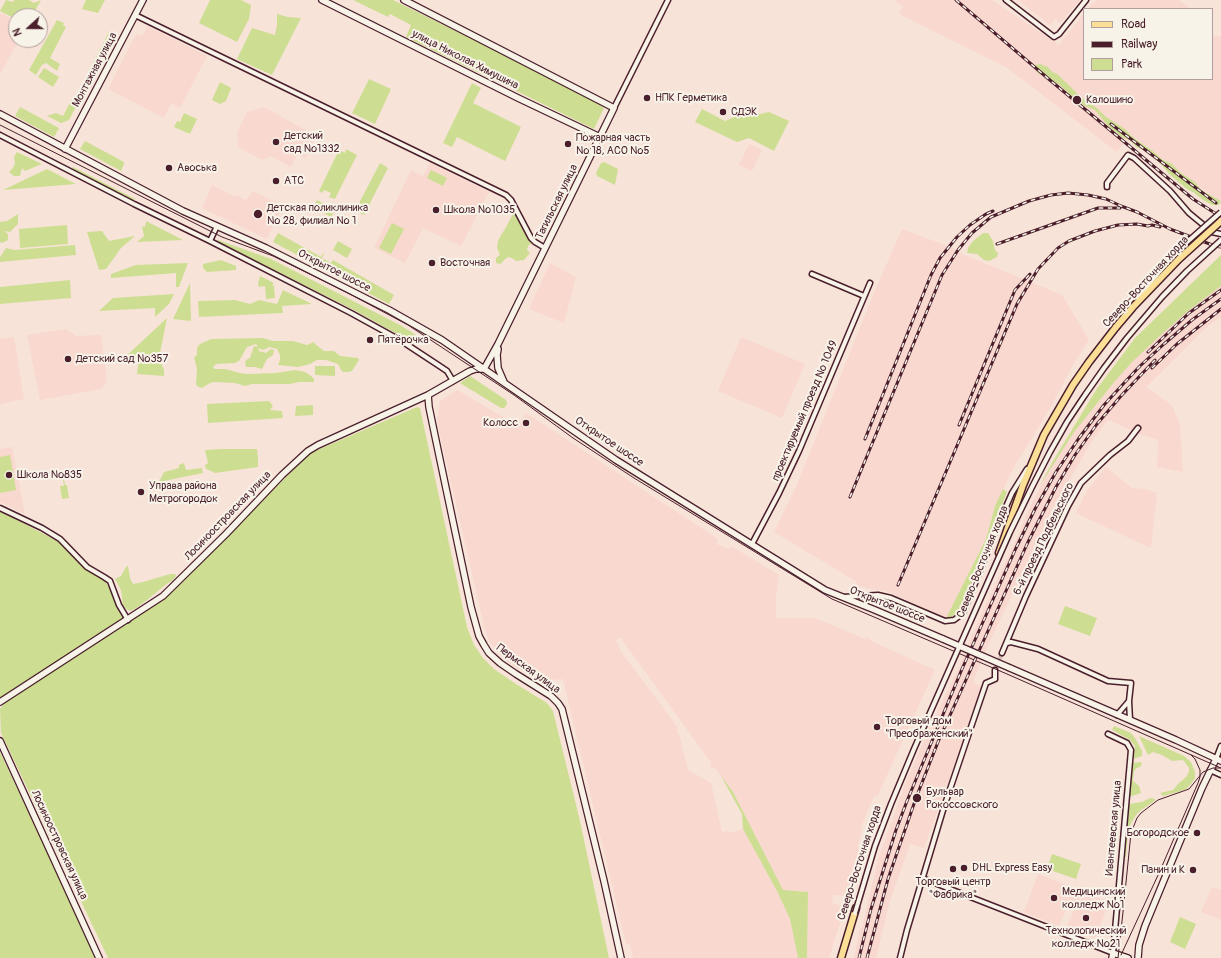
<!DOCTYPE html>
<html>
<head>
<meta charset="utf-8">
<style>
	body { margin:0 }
	#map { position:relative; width:1221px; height:958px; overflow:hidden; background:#f8e3d9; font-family:Pangolin,sans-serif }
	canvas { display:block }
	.legend { position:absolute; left:1083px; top:8px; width:130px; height:72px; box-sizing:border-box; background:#f7f3e8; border:1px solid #b29e9c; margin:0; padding:5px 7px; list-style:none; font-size:12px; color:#4a1f2b }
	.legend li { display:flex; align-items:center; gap:8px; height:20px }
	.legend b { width:20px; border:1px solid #b29e9c }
	.north { position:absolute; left:8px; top:8px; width:40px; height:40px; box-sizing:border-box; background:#f7f3e8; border:1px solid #b29e9c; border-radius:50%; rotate:249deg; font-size:11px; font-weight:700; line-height:16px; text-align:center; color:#4a1f2b }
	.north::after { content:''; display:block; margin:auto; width:14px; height:18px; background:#4a1f2b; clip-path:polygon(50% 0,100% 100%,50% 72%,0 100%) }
</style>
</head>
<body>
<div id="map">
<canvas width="1221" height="958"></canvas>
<ul class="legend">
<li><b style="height:5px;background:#fbdf96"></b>Road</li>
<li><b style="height:5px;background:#4a1f2b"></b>Railway</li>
<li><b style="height:11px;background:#cdde92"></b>Park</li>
</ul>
<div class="north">N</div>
</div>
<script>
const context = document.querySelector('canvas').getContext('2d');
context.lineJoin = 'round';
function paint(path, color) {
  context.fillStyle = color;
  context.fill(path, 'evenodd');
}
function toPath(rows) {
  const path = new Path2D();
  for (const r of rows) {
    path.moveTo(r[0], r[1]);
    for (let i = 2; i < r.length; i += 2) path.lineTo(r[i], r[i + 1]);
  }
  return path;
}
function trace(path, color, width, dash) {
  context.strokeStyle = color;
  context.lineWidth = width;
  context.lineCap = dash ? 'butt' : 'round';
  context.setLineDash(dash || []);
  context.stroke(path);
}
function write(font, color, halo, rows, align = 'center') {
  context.font = font + ' Pangolin,sans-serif';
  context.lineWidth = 4;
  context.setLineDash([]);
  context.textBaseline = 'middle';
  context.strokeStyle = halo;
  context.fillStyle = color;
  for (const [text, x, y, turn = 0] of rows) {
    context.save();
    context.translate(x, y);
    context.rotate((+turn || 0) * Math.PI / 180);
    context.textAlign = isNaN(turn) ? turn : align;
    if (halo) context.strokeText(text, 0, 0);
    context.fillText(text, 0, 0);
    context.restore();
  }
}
paint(toPath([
	[894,0,992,0,1059,45,1084,13,1084,79,1212,79,1212,35,1221,37,1221,203,1130,134,1117,152,1006,67,899,14,903,6],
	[1018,0,1080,0,1060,23,1055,19,1050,25],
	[1097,0,1179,0,1191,9,1087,9],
	[1,13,16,21,16,40,19,40,0,74,0,15],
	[148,26,207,56,180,108,171,103,164,118,108,89,136,34,142,36],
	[264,107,316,136,305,158,298,154,291,167,271,156,262,160,238,147,237,133,247,112],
	[749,144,762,150,752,171,739,165],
	[430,163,489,192,461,246,423,228,405,263,374,248,411,170,423,176],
	[212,185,234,196,236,195,246,200,253,191,283,206,267,239,202,208],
	[902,229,958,250,960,253,1062,295,1089,340,1073,365,1049,410,1014,467,995,506,986,539,946,618,886,591,866,588,861,586,860,588,855,586,857,582,774,532,796,487,876,288],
	[550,263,576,277,564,323,529,309],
	[1221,279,1221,317,1209,325,1146,387,1172,405,1180,425,1183,472,1157,467,1158,440,1140,434,1108,420,1092,441,1057,501,988,645,973,682,983,687,924,848,910,844,890,901,876,958,854,958,860,928,862,928,878,859,907,779,937,712,957,672,971,637,1019,533,1027,513,1053,461,1111,378],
	[66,329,76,336,101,335,107,382,101,389,40,400,27,335],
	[14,337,24,399,0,404,0,339],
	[741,337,805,364,782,418,718,391],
	[457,390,515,424,520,423,526,413,718,539,716,544,729,549,731,546,779,575,776,597,776,618,815,618,865,639,866,637,869,638,873,642,935,670,877,797,874,796,861,827,862,828,858,846,860,854,847,896,833,895,832,903,845,907,829,958,807,958,808,892,783,890,733,792,714,767,712,768,710,766,712,764,620,637,616,640,621,652,674,722,675,726,677,726,678,730,677,730,678,734,679,734,688,770,711,783,722,832,728,831,729,833,743,829,753,847,777,891,790,919,798,958,633,958,630,944,626,944,563,679,549,680,534,677,515,667,499,654,489,641,484,626,437,421,440,401],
	[12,447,25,514,0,502,0,449],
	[1106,467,1132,488,1145,489,1157,493,1151,548,1146,546,1076,513,1088,489],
	[1038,874,1109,902,1096,937,1092,937,1066,928,1076,906,1068,905,1059,926,1024,912],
	[1212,887,1221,890,1221,920,1201,912]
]), '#f8d8cf');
paint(toPath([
	[6,0,13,2,14,0,29,0,34,3,41,0,32,16,16,16,16,19,0,11],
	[86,0,105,0,98,13,82,9],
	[210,0,241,0,251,5,249,19,237,42,199,23],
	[353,0,393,0,561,83,603,107,604,108,594,129,406,37,411,25,390,14,388,17],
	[277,14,288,17,301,18,272,75,237,59,252,28,275,35,277,25],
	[57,20,64,23,63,25,66,27,50,58,60,64,57,71,46,63,42,65,36,75,29,70],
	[109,32,113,35,90,80,85,79],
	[1040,64,1048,67,1052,72,1057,74,1081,97,1098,109,1106,117,1125,129,1134,138,1154,152,1163,160,1172,164,1181,173,1195,182,1201,190,1221,201,1219,205,1212,205,1203,200,1193,192,1188,190,1170,175,1161,164,1144,150,1136,147,1131,141,1122,137,1109,127,1095,110,1078,103,1060,85,1038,73,1035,69,1034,66,1036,65],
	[44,68,59,77,53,87,38,77],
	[369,79,391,89,375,124,352,113],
	[220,82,231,88,226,101,220,104,212,100],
	[472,83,481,88,473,103,521,127,505,161,457,137,452,147,443,143],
	[72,99,78,103,69,120,61,123,47,116,56,113,63,116],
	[744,106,760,114,769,112,789,121,774,151,749,138,737,142,695,122,702,109,725,121,739,115],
	[20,107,59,128,54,137,15,116],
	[184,113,197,119,190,134,174,127,177,121,180,122],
	[85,141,124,162,124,164,121,171,80,149],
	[346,149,357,155,335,199,329,197,331,193,324,190,322,193,319,191,339,150,345,153],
	[17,152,42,164,25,171,22,168,20,176,14,176,9,172,13,168,15,163,14,157],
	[604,162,618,169,615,185,597,176,596,173,601,163],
	[380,163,388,168,364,215,355,211],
	[73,167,135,199,134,201,72,169],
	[47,169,76,184,3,190],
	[431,170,447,178,443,186,427,178],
	[317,200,335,210,331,217,313,207],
	[18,214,18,224,10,232,4,231,8,234,8,240,2,243,0,242,0,222,7,221],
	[513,214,517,215,526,234,533,242,528,246,527,250,530,253,524,260,516,261,512,258,508,257,503,261,501,264,496,263,496,258,500,255,497,248,498,241,501,235,505,229],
	[146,221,183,240,137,242,144,236,142,226,145,227],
	[392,223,404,229,391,254,379,248],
	[67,225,68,244,20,248,19,229],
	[102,231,109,241,135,236,121,248,106,269,99,270,87,232],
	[278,233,321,257,323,253,324,254,318,266,273,242],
	[983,233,988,233,993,241,995,250,998,253,997,257,989,261,984,260,977,254,967,253,968,248,972,242],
	[218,240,271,259,400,325,416,335,414,338,406,339,354,310,218,242],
	[338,241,352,249,347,258,333,250],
	[75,245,76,255,0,262,0,257,6,248,14,250],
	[1221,255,1221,286,1189,310,1163,333,1132,362,1115,381,1074,432,1039,487,1053,461,1096,390,1135,338],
	[324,259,331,263,333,260,394,295,389,304,319,267],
	[221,260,236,266,236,270,207,272,203,268,203,264],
	[188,263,179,287,176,287,176,273,111,278,111,274,136,265],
	[260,276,274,283,272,285,274,286,275,298,266,299,265,286,259,287,258,284],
	[70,280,71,298,0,304,0,287],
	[190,283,191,321,173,319],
	[283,290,312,304,282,306,283,313,199,317,198,301,235,300,250,304,259,300,277,304],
	[174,294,169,304,155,317,155,308,99,311,113,298],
	[167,318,159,358,164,370,164,376,137,374,139,358,125,363,124,358],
	[263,338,273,341,293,341,307,345,314,342,315,344,324,351,334,351,340,356,358,358,359,360,352,371,348,372,343,372,341,370,338,364,326,360,317,360,310,364,298,367,278,365,280,360,280,355,277,349,270,347,263,350,258,348,259,351,266,353,271,349,274,350,273,355,267,359,262,369,255,367,246,367,245,362,246,360,250,358,254,346,258,347,256,344,247,347,239,361,235,363,216,364,213,367,215,369,225,369,240,373,247,374,276,373,295,370,305,372,311,376,314,379,314,382,299,382,290,384,252,384,245,386,235,383,215,382,210,383,202,388,197,386,196,384,197,369,194,357,197,355,197,348,200,344,211,339],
	[315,366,335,366,335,376,315,375],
	[470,376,506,400,507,403,506,406,504,408,501,408,460,383],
	[269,401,273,406,270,410,282,411,283,418,208,423,207,404],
	[313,405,313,415,295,416,296,406],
	[417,407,420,408,467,627,474,645,483,658,494,669,516,684,547,703,553,711,580,821,609,958,108,958,1,733,0,709,5,702,163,599,191,570,286,477,308,454],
	[221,449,257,449,258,458,258,467,215,473,209,470,206,469,205,465,208,463,205,450],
	[10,455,16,490,0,493,0,457],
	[184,463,186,470,202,468,203,473,159,482,164,472,179,468,179,465],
	[67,470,68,474,70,475,64,479,65,485,67,485,69,498,62,499,60,486,64,486,63,480,60,479,58,474,56,473,56,471,59,472],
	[1003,489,1007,492,963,603,957,613,951,617,946,618,986,539,995,506],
	[0,511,59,542,85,568,104,580,110,589,116,604,124,619,0,698],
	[128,566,130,578,133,584,143,582,170,574,175,574,176,576,173,580,164,586,147,600,135,609,130,611,126,609,123,605,121,590,115,579,121,576,126,567],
	[1065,606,1097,618,1090,636,1058,624],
	[1114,726,1131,733,1135,738,1142,751,1142,756,1133,759,1135,746,1130,740,1112,730],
	[1139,736,1184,756,1191,762,1195,772,1195,778,1191,784,1186,789,1178,792,1163,796,1160,793,1173,790,1178,784,1187,776,1189,771,1189,768,1187,765,1183,760,1172,761,1162,755,1153,752,1148,755],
	[0,752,97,958,0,958],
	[1141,762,1142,764,1140,767,1137,768,1134,771,1133,781,1139,786,1141,793,1129,797,1132,763],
	[721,776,733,792,783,890,808,892,807,958,798,958,790,919,777,891,743,829,742,814],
	[1152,798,1156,800,1141,810,1136,815,1131,823,1128,832,1126,857,1124,857,1129,804,1142,802,1148,799],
	[1052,854,1081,864,1076,879,1047,869],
	[1180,917,1196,924,1185,949,1170,942]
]), '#cdde92');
trace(toPath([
	[995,670,1002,653]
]), '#d5bcb6', 4, [4, 2]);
const street = toPath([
	[1006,0,1054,37,1059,34,1086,0],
	[135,15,506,195,511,200,531,238,535,242,545,248],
	[614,108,668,0],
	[0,135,134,204,210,241,351,313,400,340,438,365,447,371,453,381],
	[1107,187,1107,183,1128,155,1134,158,1170,191,1189,213,1212,232,1221,234],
	[210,241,217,226],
	[812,274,864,296],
	[0,508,42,528,60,539,87,567,104,577,110,581,119,605,128,620],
	[752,544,779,493,799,451,870,283],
	[843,597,878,595,891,598,945,621,954,620,958,617,964,611,1001,518,1012,493,1027,469],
	[1007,643,1011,642,1038,649,1108,681,1131,683,1129,701,1130,720],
	[1002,653,1026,596,1068,506,1081,483,1110,455,1128,441,1138,428],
	[995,670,995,679],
	[1117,715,1129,701],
	[1216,759,1221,746],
	[1210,770,1221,775],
	[922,878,1113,953,1131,750,1127,743,1108,734],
	[900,958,907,930,944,807,970,730,986,683,995,679]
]);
const secondary = toPath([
	[322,0,518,98,600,137],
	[404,0,614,108,498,344,484,369],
	[0,114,183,211,266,248,389,310,442,340,616,460,825,590,875,610,943,639],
	[65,149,143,0],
	[498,349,497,355,498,368,504,382],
	[428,395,429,407,435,436,471,607,479,636,484,645,489,653,500,663,516,674,551,696,558,703,562,709,604,881,621,958],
	[1010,668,1176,740,1221,761],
	[0,702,163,596,226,534,282,475,308,451,318,445,428,395,470,371,476,369,484,369],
	[0,741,99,958],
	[1112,958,1113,953,1128,958],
	[1138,958,1139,945,1145,926,1202,788,1216,759]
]);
const primary = toPath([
	[999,553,1023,485,1044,435,1073,385,1089,362,1116,327],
	[841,958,856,908]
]);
trace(street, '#4a1f2b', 7);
trace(secondary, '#4a1f2b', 8);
trace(primary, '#4a1f2b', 9);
trace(street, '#f7f3e8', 4);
trace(secondary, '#f7f3e8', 5.5);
trace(primary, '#fbdf96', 6);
trace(toPath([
	[0,125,222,237,273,256,346,292,408,325,514,395,573,438,634,478,832,599,1007,674,1221,768],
	[1121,955,1159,873,1198,783,1200,777,1200,770,1195,759,1191,755],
	[1118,958,1123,912,1131,833,1137,818,1141,813,1158,800,1189,789,1203,772,1213,768,1221,768]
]), '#4a1f2b', 1);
const rail = toPath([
	[956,0,1051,81,1193,199,1221,217],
	[1111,124,1216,203],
	[997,244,1098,208,1120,208],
	[1148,352,1189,313,1221,290],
	[1152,368,1177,344,1221,309],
	[959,425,1010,302,1015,290,1030,274],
	[865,439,931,275,940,258,957,237,970,225,986,214,993,211],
	[850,497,942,275,958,250,972,233,991,217,1029,201,1051,195,1068,193,1088,195,1106,199,1121,206,1137,212,1170,229,1215,246,1221,247],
	[898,585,1017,304,1038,269,1058,248,1069,241,1095,231,1118,225,1137,224,1148,226,1152,225,1160,227],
	[859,958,871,909,896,830,907,801,962,669,1016,548,1035,509,1056,472,1079,438,1104,405,1125,382,1140,366,1164,344,1192,320,1221,299],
	[867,958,888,879,916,798,938,742,1028,542,1056,487,1075,455,1097,424,1121,396,1155,360]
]);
trace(rail, '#4a1f2b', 3);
trace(rail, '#f7f3e8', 1.5, [4.5]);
const streetBridge = toPath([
	[1139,298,1146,288,1168,261,1186,243,1221,212],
	[855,913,875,846,891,804,914,749,1010,532,1032,487,1050,452,1067,422,1085,395,1104,368,1127,338,1162,297,1187,271,1221,240]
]);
const secondaryBridge = toPath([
	[943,639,1010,668]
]);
const primaryBridge = toPath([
	[1116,327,1133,307,1179,259,1221,221]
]);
trace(streetBridge, '#4a1f2b', 7, []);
trace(secondaryBridge, '#4a1f2b', 8, []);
trace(primaryBridge, '#4a1f2b', 9, []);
trace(streetBridge, '#f7f3e8', 4);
trace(secondaryBridge, '#f7f3e8', 5.5);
trace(primaryBridge, '#fbdf96', 6);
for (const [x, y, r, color] of [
	[647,98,4,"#4a1f2b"],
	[1077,100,5,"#4a1f2b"],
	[723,112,4,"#4a1f2b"],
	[276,142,4,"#4a1f2b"],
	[568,144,4,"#4a1f2b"],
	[169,168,4,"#4a1f2b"],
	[276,181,4,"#4a1f2b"],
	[436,210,4,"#4a1f2b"],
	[258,214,5,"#4a1f2b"],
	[432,263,4,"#4a1f2b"],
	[370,340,4,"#4a1f2b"],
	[68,359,4,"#4a1f2b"],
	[526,423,4,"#4a1f2b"],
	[9,475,4,"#4a1f2b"],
	[141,492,4,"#4a1f2b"],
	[877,727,4,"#4a1f2b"],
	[917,798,5,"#4a1f2b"],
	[1197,833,4,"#4a1f2b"],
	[964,868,4,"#4a1f2b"],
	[953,869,4,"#4a1f2b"],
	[1193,870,4,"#4a1f2b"],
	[1054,898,4,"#4a1f2b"],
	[1086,918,4,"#4a1f2b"]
]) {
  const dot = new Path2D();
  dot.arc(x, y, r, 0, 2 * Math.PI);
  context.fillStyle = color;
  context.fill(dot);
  trace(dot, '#f7f3e8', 1.5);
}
write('11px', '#4a1f2b', '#f7f3e8', [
	["улица Николая Химушина",465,60,27],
	["Монтажная улица",95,70,-62],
	["Тагильская улица",557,202,-64],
	["Открытое шоссе",334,271,27],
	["Северо-Восточная хорда",1146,282,-47],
	["проектируемый проезд № 1049",805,411,-67],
	["Открытое шоссе",609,442,34],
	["Лосиноостровская улица",228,516,-46],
	["6-й проезд Подбельского",1044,539,-64],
	["Северо-Восточная хорда",983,562,-68],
	["Открытое шоссе",887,605,22],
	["Пермская улица",528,669,36],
	["Ивантеевская улица",1114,828,-85],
	["Лосиноостровская улица",59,845,65],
	["Северо-Восточная хорда",860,863,-72]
]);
write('11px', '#4a1f2b', '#f7f3e8', [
	["НПК Герметика",655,98],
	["Калошино",1086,100],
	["СДЭК",731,112],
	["Детский",284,136],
	["сад №1332",284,149],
	["Пожарная часть",576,138],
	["№ 18, АСО №5",576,151],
	["Авоська",177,168],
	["АТС",284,181],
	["Детская поликлиника",267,208],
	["№ 28, филиал № 1",267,221],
	["Школа №1035",444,210],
	["Восточная",440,263],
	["Пятёрочка",378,340],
	["Детский сад №357",76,359],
	["Колосс",518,423,"right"],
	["Школа №835",17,475],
	["Управа района",149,486],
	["Метрогородок",149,499],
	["Торговый дом",885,721],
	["\"Преображенский\"",885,734],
	["Бульвар",926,792],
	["Рокоссовского",926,805],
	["Богородское",1189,833,"right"],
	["DHL Express Easy",972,868],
	["Панин и К",1185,870,"right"],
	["Торговый центр",953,882,"center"],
	["\"Фабрика\"",953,895,"center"],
	["Медицинский",1062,892],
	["колледж №1",1062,905],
	["Технологический",1086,931,"center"],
	["колледж №21",1086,944,"center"]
], 'left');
</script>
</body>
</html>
